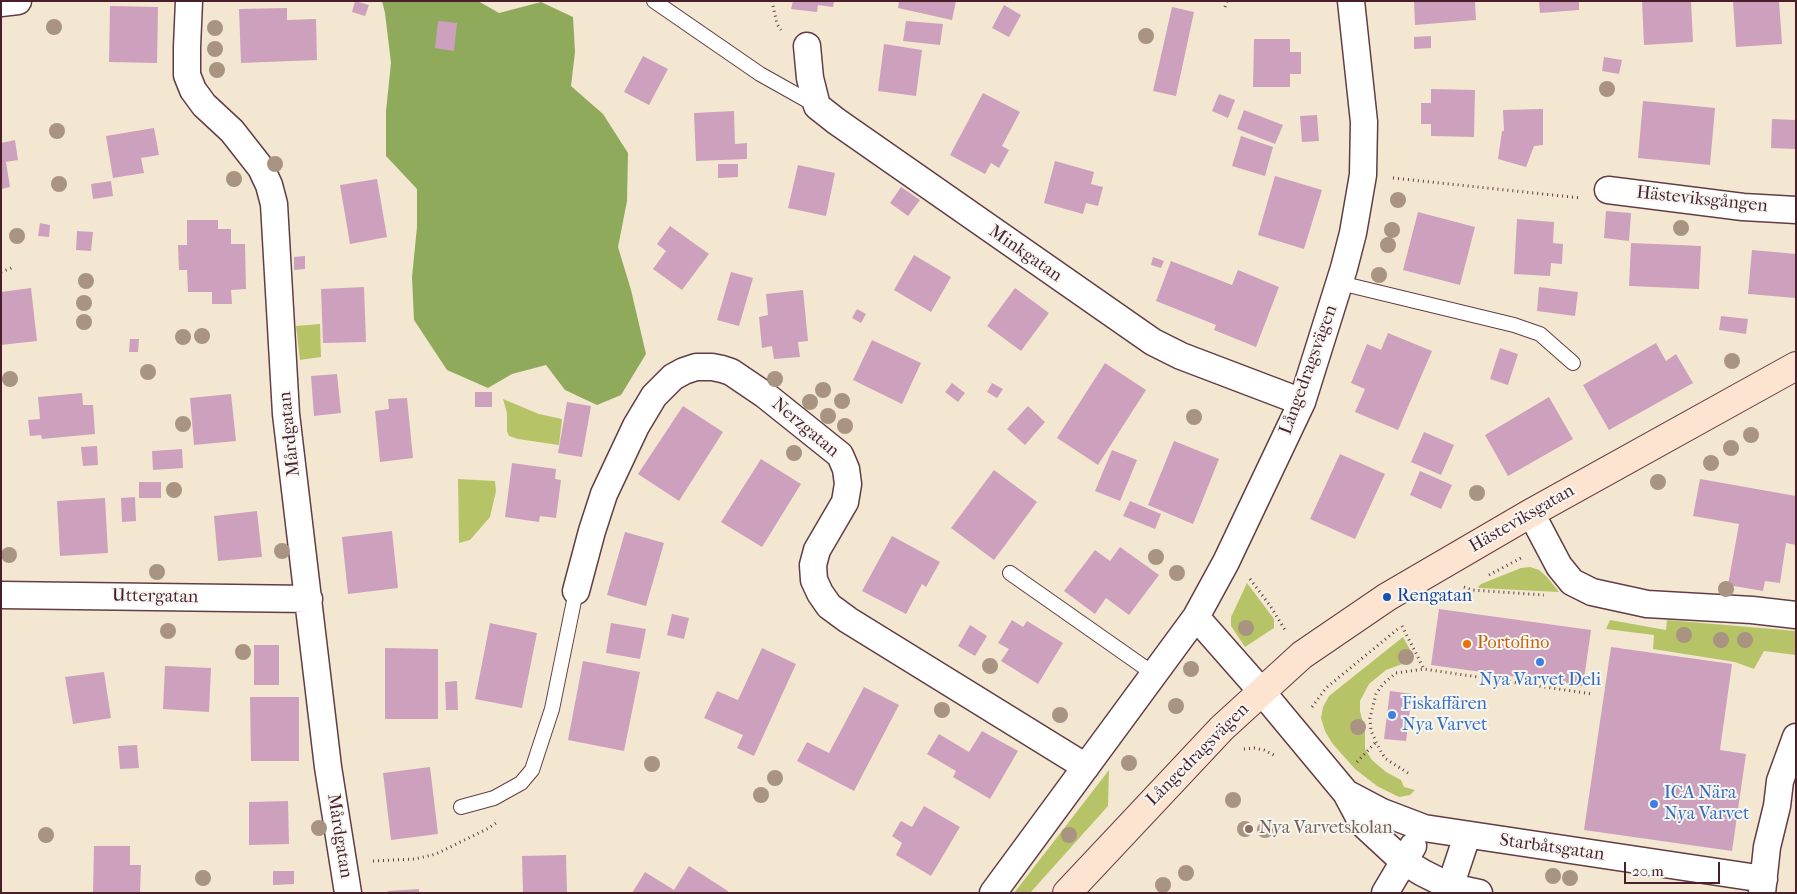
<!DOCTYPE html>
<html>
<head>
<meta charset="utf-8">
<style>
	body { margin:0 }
	#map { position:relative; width:1797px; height:894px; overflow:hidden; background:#f3e7d2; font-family:"IM FELL French Canon",serif }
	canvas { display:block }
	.frame { position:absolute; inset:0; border:2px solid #4a1f2b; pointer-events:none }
	.scale { position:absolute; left:1624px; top:862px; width:96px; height:22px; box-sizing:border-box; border:2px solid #4a1f2b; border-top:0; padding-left:6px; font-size:15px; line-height:18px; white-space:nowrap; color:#4a1f2b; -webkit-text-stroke:4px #f6f6f2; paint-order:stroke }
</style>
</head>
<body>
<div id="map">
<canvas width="1797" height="894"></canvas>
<div class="frame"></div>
<div class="scale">20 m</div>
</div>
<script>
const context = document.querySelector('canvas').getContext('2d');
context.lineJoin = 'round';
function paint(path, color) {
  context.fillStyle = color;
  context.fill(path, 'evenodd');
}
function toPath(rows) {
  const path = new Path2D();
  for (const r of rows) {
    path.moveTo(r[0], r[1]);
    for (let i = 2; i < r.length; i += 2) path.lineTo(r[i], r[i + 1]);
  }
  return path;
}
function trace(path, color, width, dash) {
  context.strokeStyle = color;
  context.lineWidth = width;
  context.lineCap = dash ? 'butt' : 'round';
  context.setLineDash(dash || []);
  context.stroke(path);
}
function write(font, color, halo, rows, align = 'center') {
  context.font = font + ' "IM FELL French Canon",serif';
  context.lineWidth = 4;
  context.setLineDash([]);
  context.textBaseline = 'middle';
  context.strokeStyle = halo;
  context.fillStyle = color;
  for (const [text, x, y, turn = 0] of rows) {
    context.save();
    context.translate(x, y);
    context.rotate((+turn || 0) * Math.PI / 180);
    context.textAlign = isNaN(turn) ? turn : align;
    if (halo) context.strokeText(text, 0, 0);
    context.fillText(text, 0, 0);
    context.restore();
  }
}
paint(toPath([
	[320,324,321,357,300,360,296,326],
	[503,399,539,414,562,419,559,445,518,439,509,436,507,431,507,413],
	[458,479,495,481,496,491,490,517,470,540,459,543],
	[1530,567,1539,570,1547,577,1559,592,1479,588,1478,587,1481,584,1521,568],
	[1247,583,1274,619,1274,628,1245,647,1231,626,1231,617],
	[1610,620,1666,630,1667,620,1796,631,1796,655,1764,651,1754,669,1735,662,1653,649,1654,635,1606,629],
	[1403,637,1413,655,1405,663,1386,670,1369,684,1360,701,1360,711,1365,730,1365,749,1372,760,1386,772,1401,780,1404,787,1415,790,1410,795,1399,797,1377,786,1355,769,1332,743,1325,731,1321,718,1323,707,1329,696],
	[1109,770,1108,806,1030,893,1014,893]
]), '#b6c467');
paint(toPath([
	[382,1,478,1,499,13,541,2,573,17,575,52,571,86,603,114,628,153,627,201,618,247,631,290,646,354,621,395,597,405,565,390,546,365,512,374,488,388,447,370,414,320,412,277,417,227,417,189,386,156,386,111,391,63,385,13]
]), '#90aa5c');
paint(toPath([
	[355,1,369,5,365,16,352,12],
	[793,1,834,1,833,7,818,5,817,12,791,9],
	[899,1,956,1,952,20,898,8],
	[1414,1,1475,1,1476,20,1415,25],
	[1539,1,1579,1,1579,10,1540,13],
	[1642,1,1691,1,1693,42,1644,45],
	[1733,1,1779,1,1782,44,1736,47],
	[1004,5,1021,15,1009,37,992,28],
	[110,6,158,7,157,63,109,62],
	[1172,7,1194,12,1176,96,1153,91],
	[287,8,287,20,316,19,317,60,241,63,239,9],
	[438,21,457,23,454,51,435,48],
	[906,21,943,24,940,45,903,41],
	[1431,36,1431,48,1414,49,1414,37],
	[1254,39,1290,39,1290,52,1301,52,1301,74,1290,74,1290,87,1253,87],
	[884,44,922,50,916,96,878,91],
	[643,56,668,69,649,105,624,92],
	[1604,57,1622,60,1619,74,1602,71],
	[1431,89,1475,90,1474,137,1431,136,1431,124,1421,124,1421,103,1431,103],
	[983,93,1020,112,1002,146,1009,150,999,168,991,163,985,174,950,155],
	[1219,94,1235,100,1228,118,1212,111],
	[1643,101,1715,108,1710,165,1638,158],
	[1543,109,1543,145,1534,146,1526,167,1498,159,1502,131,1504,131,1503,110],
	[1244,110,1283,125,1275,144,1237,129],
	[734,111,735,144,747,143,747,159,696,161,694,113],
	[1317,115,1319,141,1302,142,1300,116],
	[1772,119,1796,120,1796,149,1771,148],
	[154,128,159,155,141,158,144,173,113,178,106,136],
	[1241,136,1273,147,1265,176,1232,166],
	[15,140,18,160,6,162,10,187,1,189,1,143],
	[1055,161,1094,172,1091,184,1103,187,1098,206,1086,203,1083,214,1044,203],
	[718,164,738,164,738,177,718,178],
	[798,165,835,173,826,216,788,208],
	[1275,176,1322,190,1304,249,1258,235],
	[377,179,387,237,350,244,340,185],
	[111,181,113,196,93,199,91,184],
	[901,187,920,200,908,216,890,203],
	[1606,211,1631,213,1629,241,1604,238],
	[1418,212,1475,227,1460,285,1403,270],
	[1517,219,1554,222,1553,243,1563,244,1562,264,1551,263,1550,276,1514,274],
	[187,220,218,220,218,229,231,229,231,244,245,244,246,289,231,290,232,304,212,304,212,292,188,292,187,270,179,270,178,245,187,245],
	[40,223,50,225,49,237,38,236],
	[670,226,709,254,682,290,653,269,666,251,657,244],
	[77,231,93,232,91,251,76,250],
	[1631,243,1701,246,1699,289,1629,286],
	[1752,250,1796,254,1796,298,1748,294],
	[914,255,951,277,931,312,894,290],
	[305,256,305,269,294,270,294,257],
	[1153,257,1164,261,1161,268,1151,265],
	[1171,261,1232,285,1238,270,1279,287,1256,347,1214,330,1216,325,1156,301],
	[731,272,753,278,739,326,717,320],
	[364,287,366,342,323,343,321,289],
	[1539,287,1578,292,1575,316,1537,311],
	[31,288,37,341,1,345,1,292],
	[1015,288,1049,313,1021,351,987,326],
	[803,290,808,341,798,342,800,357,774,359,772,346,762,348,759,317,768,315,766,294],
	[857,309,866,314,861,323,852,318],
	[1721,316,1748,319,1746,334,1719,330],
	[1388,333,1432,351,1398,430,1355,412,1365,389,1351,383,1367,344,1381,350],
	[130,339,139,339,138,352,129,352],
	[872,340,921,363,902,404,853,380],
	[1656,343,1666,361,1676,354,1693,383,1609,430,1583,385],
	[1500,348,1518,354,1508,385,1490,379],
	[1105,363,1146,390,1098,465,1057,438],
	[337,374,341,413,314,416,311,376],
	[952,383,965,393,958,402,945,392],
	[992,383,1003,389,997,398,987,392],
	[475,392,492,392,492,407,475,407],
	[82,393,83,405,93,405,95,434,42,439,41,435,30,436,28,420,40,419,38,397],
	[231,394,236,441,194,445,190,398],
	[1549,397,1573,439,1508,476,1485,435],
	[407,398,413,458,380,462,375,411,389,409,388,399],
	[567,402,591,406,582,457,558,453],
	[683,406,723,432,679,501,638,474],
	[1028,406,1045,422,1025,445,1007,429],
	[1424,432,1454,445,1441,475,1411,462],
	[1174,441,1219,459,1193,524,1148,505],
	[97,446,98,465,83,466,81,447],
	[182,449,183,468,153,470,152,451],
	[1112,450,1137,460,1120,501,1095,491],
	[1340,454,1385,474,1355,539,1310,519],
	[761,459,801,484,762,547,721,522],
	[512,463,556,469,555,479,561,480,556,518,540,516,539,522,505,517],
	[994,470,1037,502,994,560,951,528],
	[1420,471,1452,485,1441,509,1410,495],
	[1700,479,1796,496,1796,545,1786,543,1780,583,1765,581,1763,591,1728,585,1739,524,1693,516],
	[139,482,161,482,161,498,139,498],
	[135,497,136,521,122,522,121,498],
	[105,498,108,553,60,556,57,501],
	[1130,501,1161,514,1155,529,1123,516],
	[257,511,262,557,218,561,214,516],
	[392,531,398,588,348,594,342,537],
	[625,532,664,543,646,606,607,595],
	[892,536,940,562,926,587,922,584,906,614,862,591],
	[1120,547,1159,575,1129,615,1106,598,1095,614,1064,591,1095,550,1110,561],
	[1439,609,1591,630,1583,686,1431,665],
	[672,614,689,618,684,639,667,635],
	[1012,620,1023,627,1027,621,1063,643,1038,684,1001,661,1009,649,998,643],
	[490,623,537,633,522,708,475,699],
	[611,623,646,629,640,659,606,653],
	[970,625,987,636,975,656,958,646],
	[254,645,279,645,279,685,254,685],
	[1611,647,1732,664,1720,750,1746,754,1732,851,1584,830],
	[385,648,438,649,438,719,385,719],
	[762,648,796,664,754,756,737,748,743,735,704,718,717,691,738,700],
	[583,661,640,672,624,751,568,740],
	[165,666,211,668,209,712,163,709],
	[104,672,111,718,73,724,65,677],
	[457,681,458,710,446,710,445,682],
	[864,687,899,705,854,791,797,761,807,742,829,753],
	[1390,691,1412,694,1406,741,1384,739],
	[250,697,299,697,299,761,251,761],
	[982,731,1018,751,990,799,953,777,956,771,927,754,939,734,969,752],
	[137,745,139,768,120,769,118,746],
	[430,767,438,834,391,840,383,773],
	[288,801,289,844,249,845,249,802],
	[924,806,960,827,931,876,896,855,902,843,892,836,901,821,912,827],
	[94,846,130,846,130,865,141,865,140,893,93,893],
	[566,855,567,893,523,893,522,856],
	[689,866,728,891,727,893,632,893,645,872,674,890],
	[273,871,294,871,294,884,273,885],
	[419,889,419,893,388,893,388,891]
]), '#cda1bd');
const lane = toPath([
	[654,1,760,74,817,106],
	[1340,283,1514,325,1540,334,1573,363],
	[1010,573,1154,674],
	[461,807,494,798,521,783,532,770,552,709,576,591]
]);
const street = toPath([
	[189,1,187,47,187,75,193,90,204,105,232,131,261,168,269,185,274,204,286,414,328,767,348,893],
	[1,3,18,1],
	[807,46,810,78,817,106,836,121,1153,342,1181,356,1302,402],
	[1608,190,1743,207,1796,210],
	[1531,513,1559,566,1572,582,1592,592,1647,604,1752,610,1796,615],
	[576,591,592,531,604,494,636,426,654,396,673,377,684,371,696,367,712,367,722,369,731,372,765,395,840,455,846,469,848,484,845,502,817,550,813,565,814,580,820,593,829,606,848,620,1086,767],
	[1,595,309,599],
	[1196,617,1262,692,1346,793,1362,823,1403,861,1423,873,1451,887,1479,893],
	[1346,793,1382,812,1424,828,1764,879],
	[993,893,1196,617,1226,562,1302,402,1344,268,1353,233,1363,175,1364,122,1351,1],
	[1385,893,1413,846],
	[1448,893,1467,836],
	[1762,893,1767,847,1777,806,1780,781,1796,737]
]);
const secondary = toPath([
	[1067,893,1222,728,1302,655,1387,597,1531,513,1796,366]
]);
trace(lane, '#633d44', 16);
trace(street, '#633d44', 29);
trace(secondary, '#633d44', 30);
trace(toPath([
	[772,1,777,24,781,30],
	[1225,7,1227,1],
	[1393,178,1581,198],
	[1,272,14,267],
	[1489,575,1521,558],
	[1250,579,1271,607,1285,630],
	[1464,587,1472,590,1544,595],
	[1402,626,1424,669],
	[1312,707,1326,688,1399,628],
	[1244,749,1254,748,1264,750,1274,755],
	[1357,762,1376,742],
	[1408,773,1386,759,1381,752,1371,731,1370,718,1376,694,1383,684,1396,673,1424,669,1592,694],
	[373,861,415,859,436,854,489,828,496,823]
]), '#633d44', 3, [1, 4]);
trace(lane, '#fff', 14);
trace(street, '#fff', 26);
trace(secondary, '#fde4d1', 28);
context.fillStyle = '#a89480';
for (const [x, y] of [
	[54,27],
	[215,28],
	[1146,36],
	[215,49],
	[217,70],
	[1607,89],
	[57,131],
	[275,164],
	[234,179],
	[59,184],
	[1398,200],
	[1681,228],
	[1392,230],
	[17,236],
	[1388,245],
	[1379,275],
	[86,281],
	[84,303],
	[84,322],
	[202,336],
	[183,337],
	[1732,361],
	[148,372],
	[10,379],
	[775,379],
	[823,390],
	[842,401],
	[810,402],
	[828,416],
	[1194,417],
	[183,424],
	[845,426],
	[1751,435],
	[1731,448],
	[794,453],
	[1711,463],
	[1658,482],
	[174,490],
	[1477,493],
	[282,551],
	[9,555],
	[1156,557],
	[157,572],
	[1177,573],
	[1726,589],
	[1246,628],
	[168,631],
	[1684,635],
	[1721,640],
	[1745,640],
	[243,652],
	[1406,657],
	[990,666],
	[1191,669],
	[1176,706],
	[942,710],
	[1060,715],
	[1358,727],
	[1129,763],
	[652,764],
	[775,778],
	[761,795],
	[1233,800],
	[319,828],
	[1245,829],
	[1265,830],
	[46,835],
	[1069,835],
	[1186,873],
	[1553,876],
	[203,878],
	[1570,878],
	[1163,885]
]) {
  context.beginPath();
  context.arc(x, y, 8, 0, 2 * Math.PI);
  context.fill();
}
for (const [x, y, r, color] of [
	[1387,597,5,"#1a4fb4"],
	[1467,644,5,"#e8710a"],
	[1540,662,5,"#3f7fe0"],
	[1392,715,5,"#3f7fe0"],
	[1654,804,5,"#3f7fe0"],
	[1249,829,5,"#8d6e63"]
]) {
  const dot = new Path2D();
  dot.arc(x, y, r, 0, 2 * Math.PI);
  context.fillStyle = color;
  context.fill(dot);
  trace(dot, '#f6f6f2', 2);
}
write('18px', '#4a1f2b', '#f6f6f2', [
	["Hästeviksgången",1702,200,6],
	["Minkgatan",1025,254,35],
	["Långedragsvägen",1309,370,-70],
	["Nerzgatan",805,428,40],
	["Mårdgatan",290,434,-96],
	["Hästeviksgatan",1522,519,-30],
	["Uttergatan",155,597,1],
	["Långedragsvägen",1198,755,-45],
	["Mårdgatan",339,836,81],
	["Starbåtsgatan",1552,848,8]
]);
write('18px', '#164399', '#f6f6f2', [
	["Rengatan",1397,597]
], 'left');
write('18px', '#c56008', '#f6f6f2', [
	["Portofino",1477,644]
], 'left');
write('18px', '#366cbe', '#f6f6f2', [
	["Nya Varvet Deli",1540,681,"center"],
	["Fiskaffären",1402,705],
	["Nya Varvet",1402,726],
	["ICA Nära",1664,794],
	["Nya Varvet",1664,815]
], 'left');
write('18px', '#785e54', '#f6f6f2', [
	["Nya Varvetskolan",1259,829]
], 'left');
</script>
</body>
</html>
